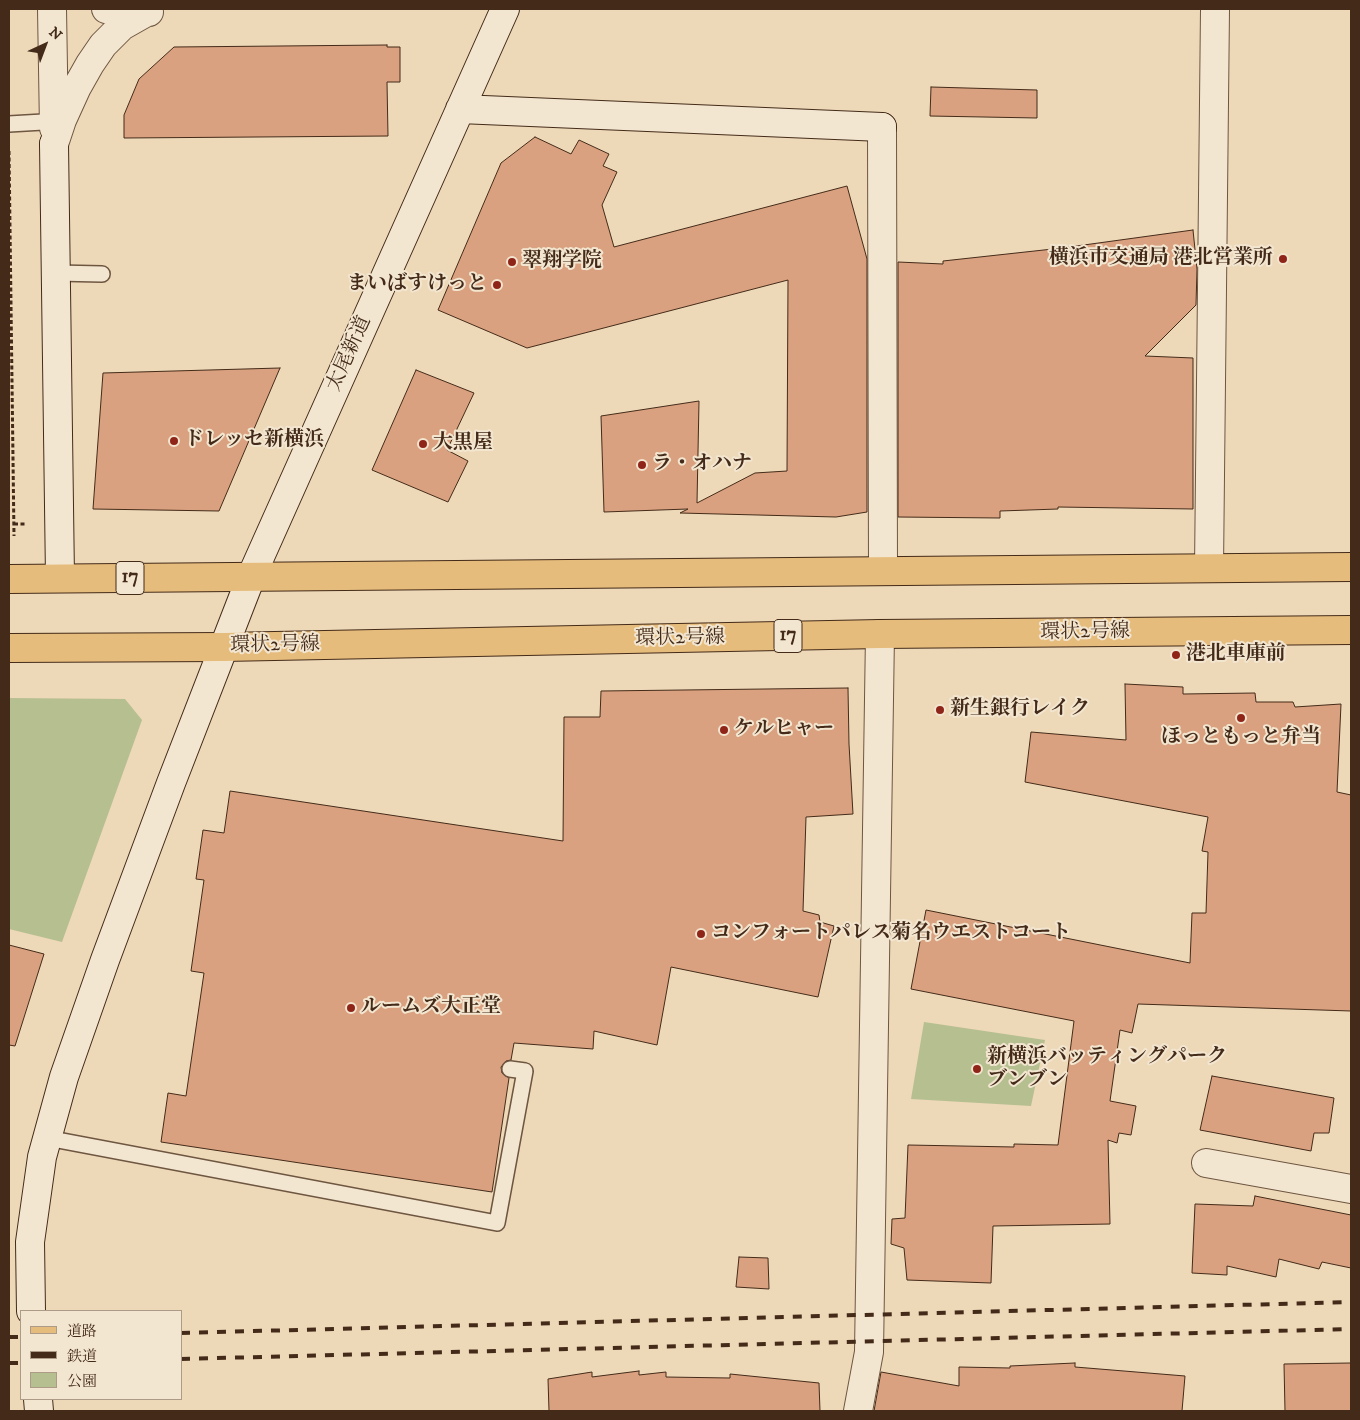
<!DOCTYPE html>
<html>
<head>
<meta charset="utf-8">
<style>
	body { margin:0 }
	#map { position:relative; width:1360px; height:1420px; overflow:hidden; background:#edd8b8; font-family:"IM FELL DW Pica","Noto Serif JP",serif }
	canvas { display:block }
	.frame { position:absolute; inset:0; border:10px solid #442b19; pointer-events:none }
	.legend { position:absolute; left:20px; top:1310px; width:162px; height:90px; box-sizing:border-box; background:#f3e6d1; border:1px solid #ad9b87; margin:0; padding:6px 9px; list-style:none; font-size:15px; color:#442b19 }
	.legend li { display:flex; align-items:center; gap:10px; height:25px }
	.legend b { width:25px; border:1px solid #ad9b87 }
	.north { position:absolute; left:20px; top:20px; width:50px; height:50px; -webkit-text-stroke:4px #f3e6d1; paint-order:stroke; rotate:43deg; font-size:14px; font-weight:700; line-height:20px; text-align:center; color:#442b19 }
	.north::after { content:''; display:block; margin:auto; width:18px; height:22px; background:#442b19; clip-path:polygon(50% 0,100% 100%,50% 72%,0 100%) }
</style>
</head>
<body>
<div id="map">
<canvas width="1360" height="1420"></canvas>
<div class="frame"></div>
<ul class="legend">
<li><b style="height:6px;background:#e6bc7c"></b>道路</li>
<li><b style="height:6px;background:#442b19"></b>鉄道</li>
<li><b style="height:14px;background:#b6bf90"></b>公園</li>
</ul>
<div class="north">N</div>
</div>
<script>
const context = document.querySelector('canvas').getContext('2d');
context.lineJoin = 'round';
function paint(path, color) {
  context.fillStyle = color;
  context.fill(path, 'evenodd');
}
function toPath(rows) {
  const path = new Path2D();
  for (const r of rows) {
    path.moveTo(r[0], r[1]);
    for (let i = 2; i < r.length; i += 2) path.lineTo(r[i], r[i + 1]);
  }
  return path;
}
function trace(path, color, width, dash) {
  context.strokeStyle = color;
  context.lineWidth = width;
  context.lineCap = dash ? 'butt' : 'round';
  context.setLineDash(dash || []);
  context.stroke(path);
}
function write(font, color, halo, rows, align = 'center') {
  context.font = font + ' "IM FELL DW Pica","Noto Serif JP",serif';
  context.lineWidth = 4;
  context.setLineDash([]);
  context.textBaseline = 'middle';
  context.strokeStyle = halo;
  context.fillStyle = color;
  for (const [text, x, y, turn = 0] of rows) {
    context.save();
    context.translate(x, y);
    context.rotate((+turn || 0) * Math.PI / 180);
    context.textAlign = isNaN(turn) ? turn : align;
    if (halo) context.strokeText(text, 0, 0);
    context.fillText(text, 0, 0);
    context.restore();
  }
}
paint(toPath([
	[9,698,125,699,142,720,62,942,9,929],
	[924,1022,1045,1040,1031,1106,911,1099]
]), '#b6bf90');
const building = toPath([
	[387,45,387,47,400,47,400,82,387,82,388,136,124,138,124,115,139,79,174,47,387,45],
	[931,87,1037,90,1037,118,930,116,931,87],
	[535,137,571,154,579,140,609,154,603,166,617,172,602,205,614,247,847,186,867,259,867,512,836,517,680,513,688,509,604,512,601,416,699,401,697,503,755,473,787,471,788,280,527,348,438,310,501,163,535,137],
	[1193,230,1197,269,1196,305,1145,356,1193,358,1193,509,1058,507,1058,509,1000,511,1000,518,898,517,898,262,943,264,943,261,1062,248,1193,230],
	[280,368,219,511,93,509,103,373,280,368],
	[416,370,474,393,447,450,468,461,448,502,372,470,416,370],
	[1125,684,1183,687,1183,694,1255,693,1256,702,1293,702,1295,707,1341,704,1337,792,1351,795,1351,1011,1138,1004,1132,1033,1120,1030,1110,1101,1136,1106,1131,1135,1119,1133,1117,1143,1108,1140,1110,1224,993,1226,991,1283,907,1280,904,1248,891,1244,892,1219,905,1218,908,1145,1014,1147,1014,1144,1058,1145,1074,1021,911,989,926,910,1190,963,1192,913,1206,913,1208,852,1202,851,1208,817,1025,782,1031,732,1126,740,1125,684],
	[848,688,849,744,853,814,806,817,803,911,819,915,820,922,834,926,818,997,671,967,657,1045,594,1031,593,1049,514,1043,511,1060,506,1061,501,1067,502,1073,509,1078,492,1192,161,1142,168,1093,186,1096,204,973,191,971,204,880,196,879,203,830,224,833,230,791,563,841,564,717,600,717,601,691,848,688],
	[9,945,44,954,15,1046,9,1045,9,945],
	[1212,1076,1334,1098,1329,1133,1314,1133,1311,1151,1200,1130,1212,1076],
	[1255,1196,1351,1215,1351,1268,1322,1262,1319,1269,1279,1259,1276,1277,1227,1266,1227,1275,1192,1273,1195,1204,1253,1206,1255,1196],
	[739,1257,768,1258,769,1289,736,1287,739,1257],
	[1075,1363,1075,1367,1185,1376,1182,1411,874,1411,881,1372,959,1386,959,1367,1010,1368,1010,1366,1075,1363],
	[1351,1363,1351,1411,1285,1411,1284,1364,1351,1363],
	[639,1371,639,1375,666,1372,666,1377,730,1378,730,1374,819,1383,820,1411,549,1411,548,1379,592,1372,592,1377,639,1371]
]);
paint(building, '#d9a17f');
trace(building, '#442b19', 1);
const lane = toPath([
	[9,124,60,121],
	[56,273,102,274],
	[47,1138,497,1223,525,1071,510,1069]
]);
const street = toPath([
	[52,9,54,128],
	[106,9,120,13,149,12],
	[882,127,883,571],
	[54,144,62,120,77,87,90,64,103,45,122,26,145,13],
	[1209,568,1215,9],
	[1206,1163,1351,1189],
	[858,1411,869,1352,880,634]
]);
const secondary = toPath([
	[460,109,882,127],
	[54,144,60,578],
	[31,1311,30,1242,42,1157,64,1077,105,960,171,783,251,577,505,9],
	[38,1399,39,1411]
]);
const primary = toPath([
	[9,579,1351,567],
	[9,648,224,647,880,634,1351,630]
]);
trace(lane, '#6e5641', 18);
trace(street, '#6e5641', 30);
trace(secondary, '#442b19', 30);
trace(primary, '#442b19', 30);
trace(toPath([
	[9,151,14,536],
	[14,524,26,524]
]), '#442b19', 3, [4, 2.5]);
trace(lane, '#f3e6d1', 15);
trace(street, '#f3e6d1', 28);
trace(secondary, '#f3e6d1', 28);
trace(primary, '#e6bc7c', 28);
trace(toPath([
	[181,1333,1351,1302],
	[9,1337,21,1337],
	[181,1359,1351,1329],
	[9,1363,21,1363]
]), '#442b19', 4, [9, 9]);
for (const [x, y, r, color] of [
	[1283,259,5,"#8f2418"],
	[512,262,5,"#8f2418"],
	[497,285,5,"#8f2418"],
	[174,441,5,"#8f2418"],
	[423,444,5,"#8f2418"],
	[642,465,5,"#8f2418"],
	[1176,655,5,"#8f2418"],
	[940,710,5,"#8f2418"],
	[1241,718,5,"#8f2418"],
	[724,730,5,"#8f2418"],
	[701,934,5,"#8f2418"],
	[351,1008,5,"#8f2418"],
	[977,1069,5,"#8f2418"]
]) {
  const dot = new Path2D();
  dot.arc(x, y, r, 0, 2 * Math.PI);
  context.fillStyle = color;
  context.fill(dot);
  trace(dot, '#f3e6d1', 2);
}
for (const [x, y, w] of [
	[130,578,28],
	[788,636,28]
]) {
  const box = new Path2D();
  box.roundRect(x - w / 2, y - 16.5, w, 33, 4);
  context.fillStyle = '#f3e6d1';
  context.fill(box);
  trace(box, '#442b19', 1);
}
write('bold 19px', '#442b19', null, [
	["17",130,578],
	["17",788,636]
]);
write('bold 20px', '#442b19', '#f3e6d1', [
	["横浜市交通局 港北営業所",1273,259,"right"],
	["翠翔学院",522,262],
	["まいばすけっと",487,285,"right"],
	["ドレッセ新横浜",184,441],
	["大黒屋",433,444],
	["ラ・オハナ",652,465],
	["港北車庫前",1186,655],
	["新生銀行レイク",950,710],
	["ケルヒャー",734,730],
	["ほっともっと弁当",1241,738,"center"],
	["コンフォートパレス菊名ウエストコート",711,934],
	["ルームズ大正堂",361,1008],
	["新横浜バッティングパーク",987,1058],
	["ブンブン",987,1081]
], 'left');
write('20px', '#442b19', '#f3e6d1', [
	["太尾新道",350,354,-66],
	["環状2号線",1085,633,-1],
	["環状2号線",680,639,-1],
	["環状2号線",275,646,-1]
]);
</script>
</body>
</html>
